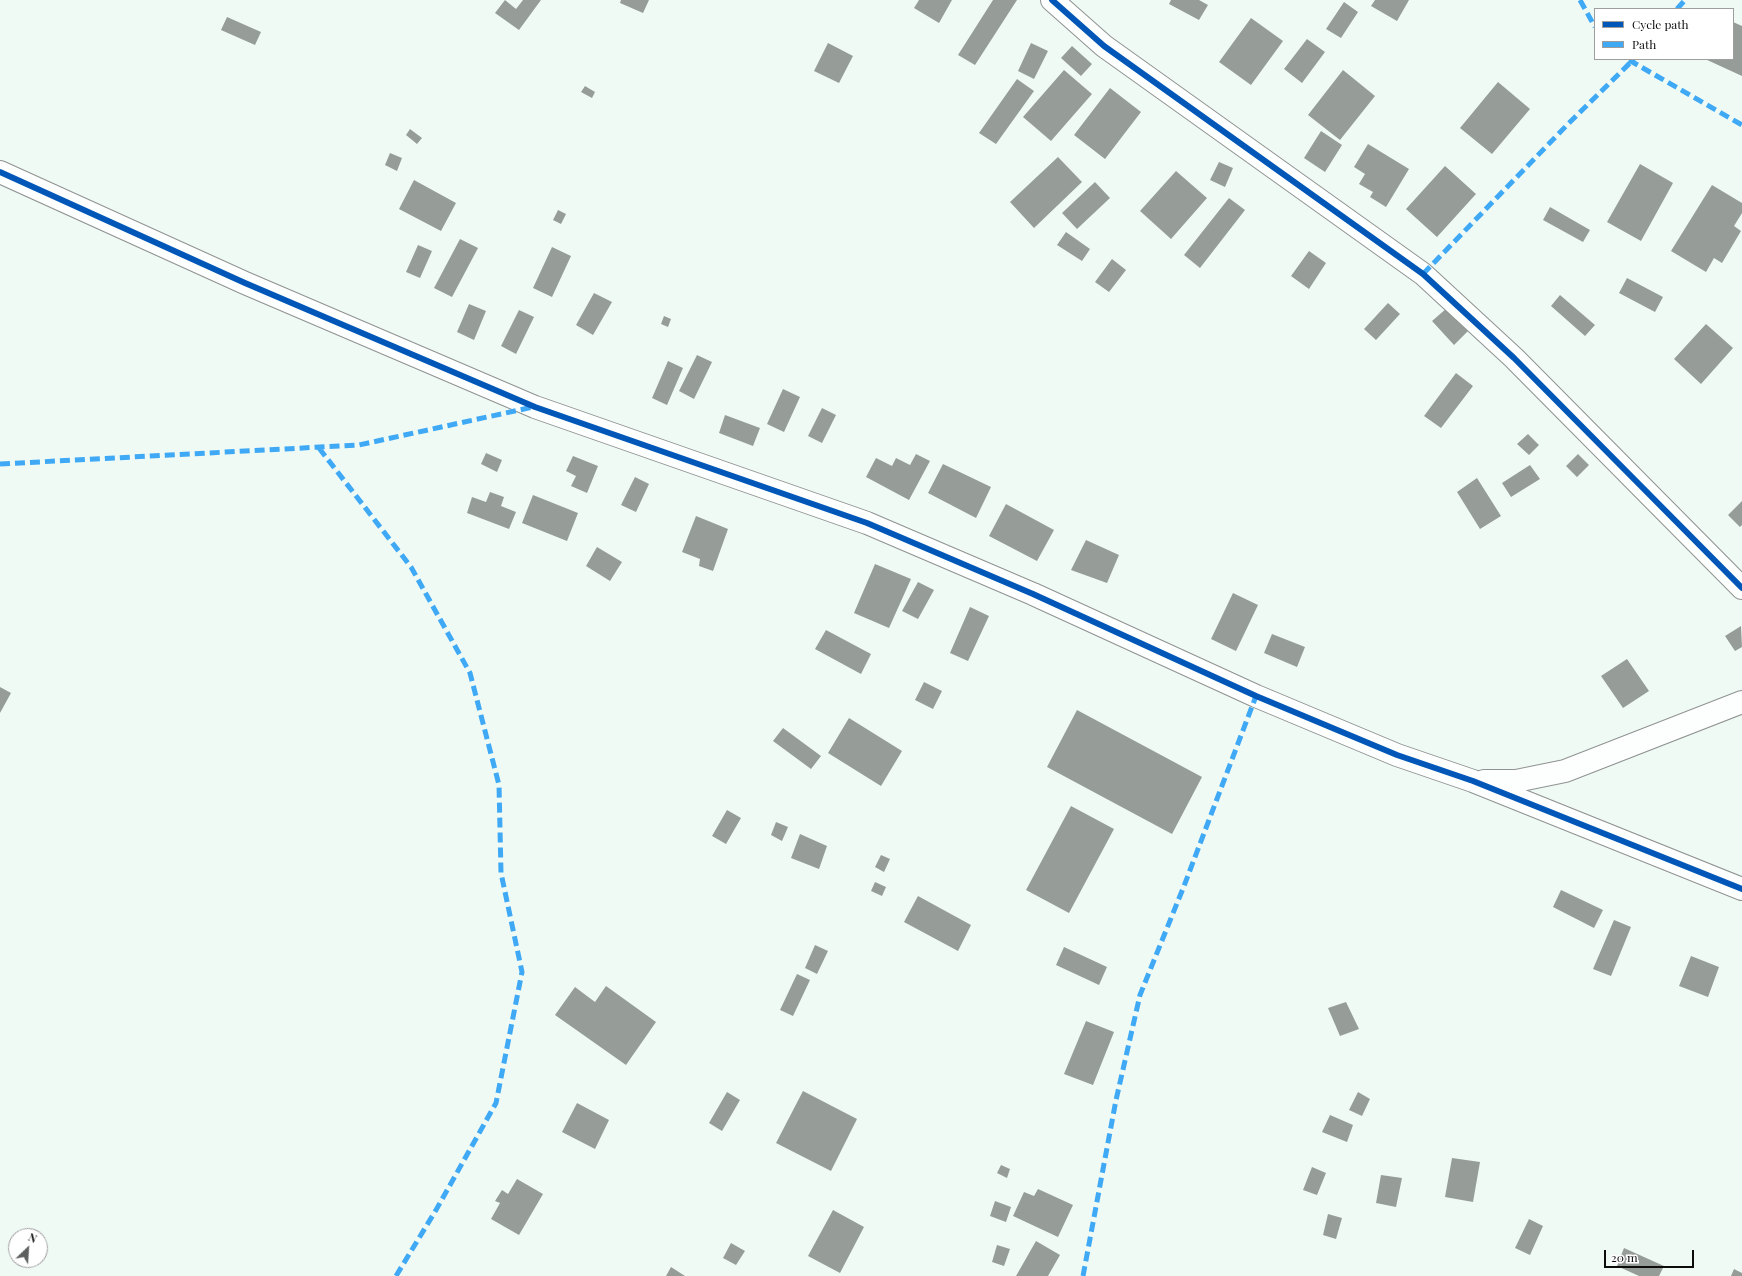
<!DOCTYPE html>
<html>
<head>
<meta charset="utf-8">
<style>
	body { margin:0 }
	#map { position:relative; width:1742px; height:1276px; overflow:hidden; background:#f0faf5; font-family:"Playfair Display",serif }
	canvas { display:block }
	.legend { position:absolute; left:1594px; top:8px; width:140px; height:52px; box-sizing:border-box; background:#fff; border:1px solid #9e9e9e; margin:0; padding:5px 7px; list-style:none; font-size:12px; color:#0c0c0c }
	.legend li { display:flex; align-items:center; gap:8px; height:20px }
	.legend b { width:20px; border:1px solid #9e9e9e }
	.north { position:absolute; left:8px; top:1228px; width:40px; height:40px; box-sizing:border-box; background:#fff; border:1px solid #9e9e9e; border-radius:50%; rotate:25deg; font-size:11px; font-weight:700; line-height:16px; text-align:center; color:#0c0c0c }
	.north::after { content:''; display:block; margin:auto; width:14px; height:18px; background:#5c5f5e; clip-path:polygon(50% 0,100% 100%,50% 72%,0 100%) }
	.scale { position:absolute; left:1604px; top:1250px; width:90px; height:18px; box-sizing:border-box; border:2px solid #0c0c0c; border-top:0; padding-left:5px; font-size:12px; line-height:14px; white-space:nowrap; color:#0c0c0c; -webkit-text-stroke:3px #fff; paint-order:stroke }
</style>
</head>
<body>
<div id="map">
<canvas width="1742" height="1276"></canvas>
<ul class="legend">
<li><b style="height:5px;background:#0057b8"></b>Cycle path</li>
<li><b style="height:5px;background:#3fa9f5"></b>Path</li>
</ul>
<div class="north">N</div>
<div class="scale">20 m</div>
</div>
<script>
const context = document.querySelector('canvas').getContext('2d');
context.lineJoin = 'round';
function paint(path, color) {
  context.fillStyle = color;
  context.fill(path, 'evenodd');
}
function toPath(rows) {
  const path = new Path2D();
  for (const r of rows) {
    path.moveTo(r[0], r[1]);
    for (let i = 2; i < r.length; i += 2) path.lineTo(r[i], r[i + 1]);
  }
  return path;
}
function trace(path, color, width, dash) {
  context.strokeStyle = color;
  context.lineWidth = width;
  context.lineCap = dash ? 'butt' : 'round';
  context.setLineDash(dash || []);
  context.stroke(path);
}
paint(toPath([
	[505,0,516,9,523,0,541,0,519,30,495,13],
	[621,0,649,0,643,13,620,3],
	[919,0,952,0,939,23,914,8],
	[993,0,1017,0,975,65,958,55],
	[1171,0,1199,0,1208,5,1199,20,1169,4],
	[1375,0,1409,0,1397,21,1371,6],
	[1344,2,1358,12,1341,38,1326,29],
	[227,17,261,32,255,45,221,30],
	[1251,18,1283,41,1251,85,1219,62],
	[1733,22,1742,26,1742,76,1705,59,1733,59],
	[1307,39,1325,52,1302,83,1284,69],
	[828,43,853,56,839,83,814,71],
	[1031,43,1048,51,1034,79,1018,71],
	[1072,46,1092,64,1081,76,1061,58],
	[1064,70,1092,94,1051,141,1023,117],
	[1343,70,1375,96,1340,140,1308,115],
	[1017,79,1034,91,996,144,979,133],
	[1498,82,1530,109,1492,154,1460,128],
	[585,86,595,92,592,98,581,92],
	[1110,88,1141,112,1105,159,1074,135],
	[410,129,422,138,417,144,406,135],
	[1321,131,1342,145,1325,172,1304,158],
	[1368,144,1409,169,1386,207,1370,197,1373,192,1359,184,1365,174,1354,167],
	[390,153,402,158,397,171,385,165],
	[1058,157,1082,182,1034,228,1010,202],
	[1219,162,1233,168,1225,187,1210,180],
	[1640,164,1673,183,1641,241,1607,222],
	[1445,166,1476,194,1437,237,1406,209],
	[1176,171,1207,198,1171,239,1140,211],
	[414,180,456,203,441,231,399,209],
	[1095,182,1110,198,1077,229,1062,213],
	[1712,185,1742,203,1742,213,1734,226,1741,231,1722,263,1714,258,1706,272,1671,251],
	[1229,198,1245,210,1200,268,1184,255],
	[1550,207,1590,230,1583,242,1543,220],
	[558,210,566,214,561,224,553,220],
	[1066,232,1090,249,1082,261,1057,245],
	[460,239,478,248,452,297,434,288],
	[418,245,432,251,420,278,406,272],
	[552,247,571,256,552,297,533,288],
	[1309,251,1326,263,1309,289,1291,276],
	[1112,259,1126,270,1109,292,1095,282],
	[1627,278,1663,297,1655,312,1619,293],
	[594,293,612,302,593,335,576,325],
	[1560,295,1595,325,1585,336,1551,306],
	[1388,303,1400,314,1376,340,1364,329],
	[469,304,486,311,474,340,457,332],
	[1447,308,1469,330,1454,345,1432,321],
	[519,310,534,317,516,354,501,346],
	[664,316,671,319,668,327,661,324],
	[1706,324,1733,348,1701,384,1674,359],
	[697,355,712,362,694,399,679,391],
	[668,361,683,368,667,405,652,398],
	[1456,373,1473,386,1441,428,1424,416],
	[783,389,800,397,784,432,767,424],
	[822,408,836,415,822,443,808,436],
	[725,415,760,428,753,446,719,433],
	[1528,434,1539,445,1529,455,1517,444],
	[486,453,502,460,497,472,481,464],
	[916,454,930,461,909,500,866,477,876,458,892,466,896,458,910,465],
	[1578,454,1589,465,1577,477,1566,466],
	[573,456,598,466,587,493,571,486,576,476,566,471],
	[943,464,991,487,976,518,928,493],
	[1530,465,1540,479,1511,497,1502,483],
	[635,477,649,484,636,512,621,505],
	[1477,478,1501,516,1480,529,1457,492],
	[490,492,504,497,501,506,516,512,509,529,467,513,472,497,486,502],
	[533,495,578,513,567,541,522,523],
	[1742,501,1742,525,1740,527,1728,515],
	[1006,504,1054,530,1037,561,989,536],
	[696,516,728,529,713,571,699,566,700,559,682,552],
	[1086,540,1119,555,1107,583,1071,570],
	[597,547,622,562,610,581,586,566],
	[875,564,911,579,889,628,854,613],
	[918,582,934,590,918,619,902,611],
	[1233,593,1258,605,1236,651,1211,639],
	[970,607,989,616,968,661,950,653],
	[1741,626,1742,647,1735,651,1725,636],
	[826,630,871,654,861,674,815,649],
	[1272,634,1305,647,1297,667,1264,653],
	[1627,659,1649,691,1623,708,1601,676],
	[924,682,942,691,933,709,915,700],
	[0,687,11,693,0,713],
	[1077,710,1202,777,1172,834,1047,767],
	[849,718,902,751,881,786,828,753],
	[783,728,821,756,811,769,773,741],
	[1071,806,1114,829,1069,913,1026,890],
	[727,810,741,818,726,844,712,836],
	[776,822,788,827,782,841,771,835],
	[800,834,827,846,819,869,791,858],
	[881,855,890,859,884,872,875,867],
	[875,882,886,887,882,896,871,891],
	[1561,890,1603,910,1594,928,1553,907],
	[918,896,971,925,958,951,904,922],
	[1614,920,1631,927,1611,976,1593,969],
	[815,945,828,951,817,974,805,968],
	[1064,947,1107,967,1099,985,1056,965],
	[1691,956,1719,967,1708,997,1679,986],
	[797,974,810,980,793,1016,780,1010],
	[606,986,656,1022,626,1065,555,1015,575,987,595,1002],
	[1346,1002,1359,1029,1340,1036,1328,1008],
	[1086,1021,1114,1032,1093,1085,1064,1074],
	[803,1091,857,1119,831,1171,776,1143],
	[727,1092,740,1100,722,1131,709,1123],
	[1358,1092,1370,1099,1362,1116,1349,1110],
	[577,1103,609,1120,595,1149,562,1132],
	[1330,1115,1353,1125,1347,1142,1322,1132],
	[1452,1158,1480,1162,1473,1202,1445,1197],
	[1001,1165,1010,1169,1007,1178,997,1173],
	[1312,1167,1326,1173,1317,1195,1303,1190],
	[1381,1175,1402,1178,1396,1207,1376,1203],
	[517,1179,543,1194,519,1235,491,1219,500,1203,495,1201,502,1190,508,1194],
	[1038,1189,1073,1205,1058,1237,1013,1216,1024,1192,1034,1196],
	[995,1201,1011,1207,1006,1222,990,1216],
	[833,1210,864,1227,840,1273,808,1256],
	[1328,1214,1342,1218,1336,1239,1323,1235],
	[1529,1219,1543,1226,1530,1255,1515,1248],
	[1036,1241,1060,1255,1048,1276,1016,1276],
	[731,1243,745,1251,736,1265,723,1258],
	[997,1245,1010,1249,1004,1266,992,1262],
	[1624,1248,1664,1266,1659,1276,1639,1276,1617,1266],
	[671,1267,685,1276,666,1276],
	[1734,1269,1742,1273,1742,1276,1731,1276]
]), '#969d99');
const minor = toPath([
	[1052,0,1104,46,1423,274,1514,358,1742,588],
	[0,172,245,283,535,407,867,523,1033,594,1256,696,1397,755,1473,781,1742,889],
	[1484,781,1516,781,1565,771,1742,702]
]);
trace(minor, '#8f9391', 24);
trace(minor, '#fdfefe', 22);
trace(toPath([
	[1580,0,1595,27],
	[1677,9,1685,0],
	[1629,60,1742,125],
	[1423,274,1569,123,1634,59],
	[319,448,411,567,470,673,499,785,501,873,522,972,496,1103,436,1210,396,1276],
	[0,464,359,445,533,407],
	[1083,1276,1116,1100,1140,995,1184,886,1256,696]
]), '#3fa9f5', 5, [10, 5]);
trace(toPath([
	[1052,0,1104,46,1423,274,1514,358,1742,588],
	[0,172,245,283,535,407,867,523,1033,594,1256,696,1397,755,1473,781,1742,889]
]), '#0057b8', 6);
</script>
</body>
</html>
